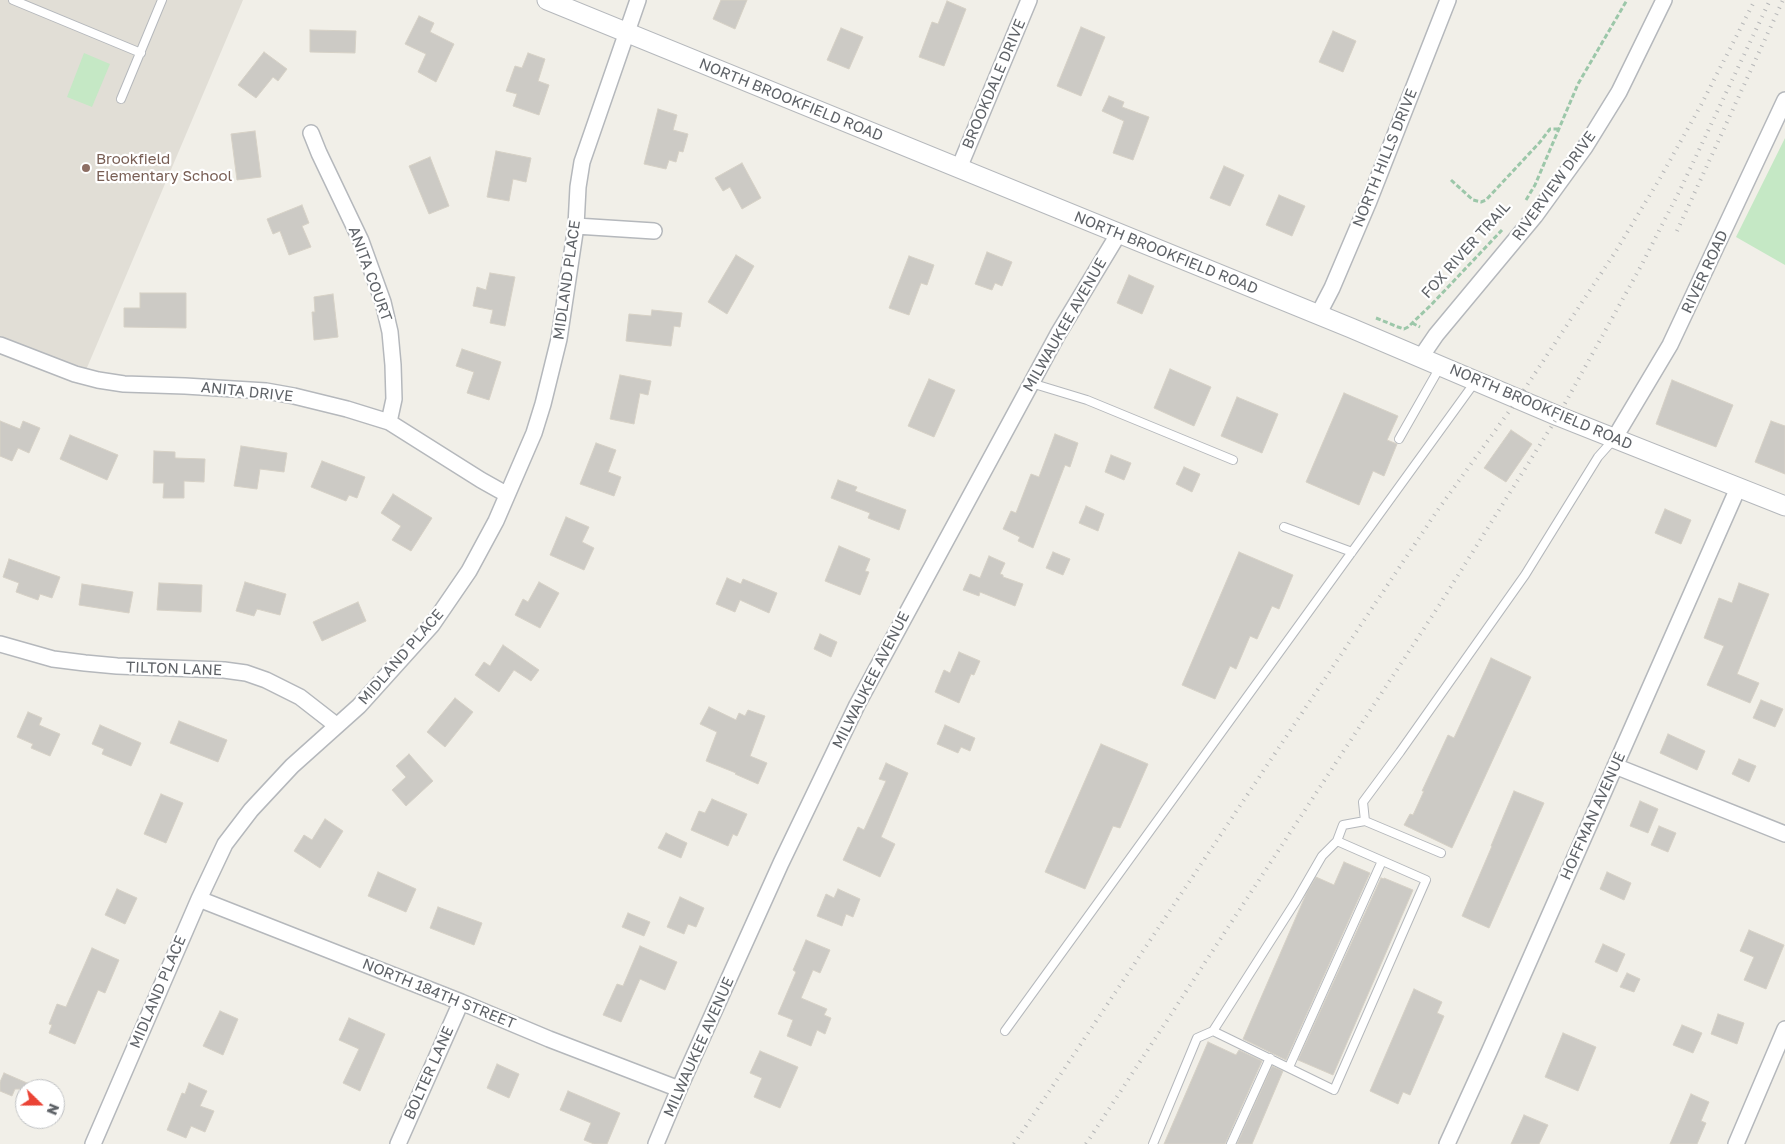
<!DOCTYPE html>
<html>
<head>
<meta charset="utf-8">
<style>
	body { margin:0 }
	#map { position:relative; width:1785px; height:1144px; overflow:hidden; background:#f1efe8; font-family:"Golos Text",sans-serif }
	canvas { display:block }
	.north { position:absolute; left:15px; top:1079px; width:50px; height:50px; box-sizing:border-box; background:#fff; border:1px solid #bfc1c3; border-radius:50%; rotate:112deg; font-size:14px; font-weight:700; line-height:20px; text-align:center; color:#5f6368 }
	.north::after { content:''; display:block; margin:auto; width:18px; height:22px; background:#ea4335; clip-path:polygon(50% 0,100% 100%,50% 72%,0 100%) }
</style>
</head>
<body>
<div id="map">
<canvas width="1785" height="1144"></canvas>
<div class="north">N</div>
</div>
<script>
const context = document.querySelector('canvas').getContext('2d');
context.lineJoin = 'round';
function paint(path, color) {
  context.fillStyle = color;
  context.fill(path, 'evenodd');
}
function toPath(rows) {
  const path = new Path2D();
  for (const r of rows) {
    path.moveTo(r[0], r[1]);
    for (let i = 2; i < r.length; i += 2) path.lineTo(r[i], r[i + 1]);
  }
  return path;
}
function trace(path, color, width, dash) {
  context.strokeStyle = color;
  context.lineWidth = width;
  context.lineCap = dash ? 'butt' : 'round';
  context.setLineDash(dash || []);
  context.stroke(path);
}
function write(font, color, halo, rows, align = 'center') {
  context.font = font + ' "Golos Text",sans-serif';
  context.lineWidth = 4.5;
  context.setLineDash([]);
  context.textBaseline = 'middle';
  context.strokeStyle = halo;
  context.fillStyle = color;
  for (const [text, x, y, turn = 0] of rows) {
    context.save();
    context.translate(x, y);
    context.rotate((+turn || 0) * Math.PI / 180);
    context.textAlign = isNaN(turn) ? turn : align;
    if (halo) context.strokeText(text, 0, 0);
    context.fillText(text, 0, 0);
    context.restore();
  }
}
paint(toPath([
	[0,0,243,0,86,370,0,336]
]), '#e1ded6');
paint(toPath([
	[84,53,110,64,92,107,67,97],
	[1785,138,1785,265,1736,237]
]), '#c5e8c5');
const building = toPath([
	[721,0,747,0,735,29,713,19,721,0],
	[947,1,966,9,944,66,919,57,932,22,938,24,947,1],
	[419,16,434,23,430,32,454,44,436,82,418,72,426,54,405,44,419,16],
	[1081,27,1105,37,1081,96,1057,86,1081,27],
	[841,28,863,37,849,69,827,60,841,28],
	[310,30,356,31,355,53,310,52,310,30],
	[1333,31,1356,41,1343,72,1319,62,1333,31],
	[264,52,287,69,278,81,273,77,256,98,238,85,264,52],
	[528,53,545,59,538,81,549,85,539,115,513,106,517,94,506,91,515,66,522,68,528,53],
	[1109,96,1124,102,1122,107,1149,117,1133,160,1113,153,1124,121,1102,111,1109,96],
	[658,109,677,115,673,130,688,134,683,152,679,151,676,162,669,160,666,169,644,164,658,109],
	[255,131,261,177,237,180,231,134,255,131],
	[496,151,531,158,526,182,513,179,509,201,487,197,496,151],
	[430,157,449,206,429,214,409,166,430,157],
	[742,163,761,198,742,209,730,187,723,191,715,178,742,163],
	[1224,166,1244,175,1230,206,1210,198,1224,166],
	[1279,195,1305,206,1292,236,1266,225,1279,195],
	[302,205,309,223,302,226,311,247,289,255,280,231,273,234,267,219,302,205],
	[987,252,1012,262,1002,286,995,283,992,290,975,284,987,252],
	[736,255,754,266,727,314,708,302,736,255],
	[909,256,934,265,927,285,921,283,909,315,889,308,909,256],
	[490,273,515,277,505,326,490,323,493,310,473,306,477,287,486,290,490,273],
	[1129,275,1154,286,1142,314,1117,303,1129,275],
	[140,293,186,293,186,328,124,327,124,308,140,308,140,293],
	[333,294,338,337,314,340,312,312,315,312,314,297,333,294],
	[652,310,682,313,680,327,674,326,671,346,626,341,629,314,651,316,652,310],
	[462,349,501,362,489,400,467,393,474,372,456,366,462,349],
	[1170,369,1211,387,1194,426,1154,408,1170,369],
	[620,375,651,381,648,395,640,393,634,424,610,419,620,375],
	[929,379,955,390,934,437,908,426,929,379],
	[1672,380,1733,405,1716,447,1656,424,1672,380],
	[1344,393,1398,416,1387,440,1397,444,1384,476,1373,471,1359,505,1306,482,1344,393],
	[1237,397,1278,414,1262,453,1221,436,1237,397],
	[0,421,20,429,23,421,40,428,29,453,18,448,12,461,0,456,0,421],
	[1771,421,1785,426,1785,474,1755,462,1771,421],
	[1511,430,1532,444,1506,482,1484,468,1511,430],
	[1055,434,1078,443,1070,467,1065,465,1033,548,1018,541,1020,537,1003,529,1011,511,1016,513,1031,474,1039,477,1055,434],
	[70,435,118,455,107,480,60,459,70,435],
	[596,443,616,450,608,472,621,477,614,496,580,484,596,443],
	[241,446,287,453,284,472,260,469,257,489,234,486,241,446],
	[154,451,175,452,175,458,205,459,204,482,184,481,184,498,163,498,164,483,153,483,154,451],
	[1111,455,1131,463,1124,480,1105,472,1111,455],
	[322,461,365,477,357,498,349,495,346,501,311,487,322,461],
	[1184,467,1200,474,1192,492,1176,484,1184,467],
	[838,480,857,487,855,491,906,510,899,530,868,518,870,513,831,498,838,480],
	[393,494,432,518,411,551,392,540,401,526,381,513,393,494],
	[1086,506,1104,514,1098,531,1079,523,1086,506],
	[1665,509,1691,520,1681,544,1655,533,1665,509],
	[566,517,589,527,582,542,594,548,584,570,550,555,566,517],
	[839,546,870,559,865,571,869,572,860,595,825,581,839,546],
	[1053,552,1070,559,1063,575,1046,568,1053,552],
	[1239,552,1293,575,1279,609,1272,606,1257,639,1250,636,1236,669,1230,666,1215,699,1182,685,1239,552],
	[989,556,1005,563,1000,574,1003,575,1003,577,1023,584,1015,606,980,592,979,596,963,590,970,574,980,578,989,556],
	[9,559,60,577,52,598,40,594,38,600,16,592,19,583,3,577,9,559],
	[727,578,741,584,743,579,777,593,769,613,740,600,735,612,716,604,727,578],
	[245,582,286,594,280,615,257,609,254,616,236,611,245,582],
	[539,582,559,593,540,628,515,615,523,599,528,602,539,582],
	[159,583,202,585,201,612,157,610,159,583],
	[1739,583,1769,594,1737,674,1759,683,1750,703,1707,685,1724,646,1704,638,1719,598,1732,603,1739,583],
	[82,584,133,592,129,613,79,605,82,584],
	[358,602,366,621,322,641,313,622,358,602],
	[820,634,837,642,831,657,814,649,820,634],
	[503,645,539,670,531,681,514,670,499,692,475,675,484,662,490,666,503,645],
	[959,652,980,661,974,675,971,674,959,703,935,692,944,670,950,673,959,652],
	[1491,658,1531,677,1452,848,1404,825,1410,814,1413,815,1424,791,1422,791,1448,735,1454,738,1491,658],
	[455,698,473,712,445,747,427,732,455,698],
	[1761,700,1783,709,1775,727,1753,718,1761,700],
	[709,707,736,720,739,713,745,716,748,710,765,716,750,756,767,763,758,784,735,774,736,773,706,761,717,732,700,724,709,707],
	[28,712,42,718,39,725,60,734,50,756,31,748,33,744,17,737,28,712],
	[179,721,227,740,218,762,170,743,179,721],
	[100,725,141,743,131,766,102,754,104,749,92,744,100,725],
	[945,725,975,738,970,751,961,747,958,753,937,744,945,725],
	[1668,734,1705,751,1697,770,1660,753,1668,734],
	[1101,744,1148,764,1120,828,1113,826,1085,889,1045,872,1101,744],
	[409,754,433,781,406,806,392,790,406,777,396,766,409,754],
	[1739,759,1756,766,1749,782,1732,774,1739,759],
	[886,763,908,773,881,837,895,844,880,877,843,860,858,827,864,830,886,781,879,779,886,763],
	[1514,791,1544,803,1489,928,1462,916,1492,846,1491,846,1514,791],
	[161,794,183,803,166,843,144,834,161,794],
	[712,799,747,814,737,836,733,834,728,846,691,830,699,811,705,813,712,799],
	[1640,801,1658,809,1648,833,1630,826,1640,801],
	[325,819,343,831,320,868,294,851,304,835,312,840,325,819],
	[1659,826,1676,833,1668,852,1651,845,1659,826],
	[666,833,687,843,681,858,658,848,666,833],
	[1344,862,1370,873,1286,1060,1243,1039,1307,892,1316,877,1334,885,1344,862],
	[378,872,416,889,406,912,368,896,378,872],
	[1607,872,1631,883,1624,900,1600,889,1607,872],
	[1381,878,1384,879,1384,878,1413,890,1333,1075,1298,1060,1381,878],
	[117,889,137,898,125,924,105,915,117,889],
	[838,889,860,899,853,917,846,914,842,926,817,916,826,894,834,898,838,889],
	[680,897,704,908,696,927,688,924,684,934,667,927,680,897],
	[438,907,482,923,474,945,430,928,438,907],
	[628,913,650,922,644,936,622,927,628,913],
	[1749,930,1784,945,1766,989,1744,980,1754,957,1740,951,1749,930],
	[806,940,830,950,820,973,813,970,801,998,827,1009,824,1015,831,1018,825,1034,817,1030,811,1046,787,1036,793,1020,778,1014,796,972,793,970,806,940],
	[1603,944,1625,954,1617,972,1595,962,1603,944],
	[640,946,677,962,665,990,640,979,621,1022,603,1015,617,984,623,986,640,946],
	[92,948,119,960,105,993,98,990,75,1044,49,1033,52,1025,49,1024,57,1004,66,1007,92,948],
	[1627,973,1640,979,1634,992,1620,987,1627,973],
	[1414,989,1442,1002,1437,1013,1444,1016,1410,1095,1403,1092,1398,1104,1370,1091,1414,989],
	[220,1011,238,1019,223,1055,203,1046,220,1011],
	[1718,1014,1744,1023,1737,1044,1711,1034,1718,1014],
	[349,1018,385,1034,360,1091,343,1083,359,1049,339,1040,349,1018],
	[1682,1025,1702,1033,1693,1053,1673,1045,1682,1025],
	[1563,1033,1596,1047,1578,1091,1545,1077,1563,1033],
	[1208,1042,1236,1055,1239,1050,1262,1061,1225,1144,1164,1144,1208,1042],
	[760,1051,798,1067,780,1108,754,1097,762,1078,750,1073,760,1051],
	[497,1064,519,1074,509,1098,487,1088,497,1064],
	[1272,1066,1283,1071,1252,1144,1237,1144,1272,1066],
	[4,1073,41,1089,15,1089,12,1096,0,1091,0,1082,4,1073],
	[189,1083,207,1091,200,1106,214,1111,205,1132,191,1126,186,1138,167,1130,182,1093,185,1094,189,1083],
	[568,1091,620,1113,607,1144,594,1144,584,1140,591,1123,560,1110,568,1091],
	[1691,1094,1709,1102,1701,1121,1706,1123,1697,1144,1670,1144,1691,1094],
	[1524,1115,1548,1125,1539,1144,1511,1144,1524,1115]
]);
paint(building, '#cccac5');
trace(building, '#d6d1c6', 1);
const service = toPath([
	[13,0,141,53],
	[121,99,162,0],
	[1031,383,1087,400,1233,460],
	[1399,439,1440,367],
	[1284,527,1352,552],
	[1337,841,1426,880,1334,1090,1213,1031,1296,901,1322,856,1337,841,1343,825,1365,821],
	[1441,853,1365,821,1363,802,1400,752,1525,575,1598,457,1614,439],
	[1005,1031,1475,382],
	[1289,1067,1382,861],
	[1153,1144,1197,1038,1213,1031],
	[1231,1144,1270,1058]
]);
const minor = toPath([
	[311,133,319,153,361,241,383,302,390,332,393,365,394,399,389,422],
	[959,168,1029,0],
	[576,226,654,231],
	[1318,315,1332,288,1369,201,1448,0],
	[0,345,75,374,98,380,124,384,185,386,266,391,294,396,347,409,389,422,481,480,506,494],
	[1421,357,1436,335,1535,216,1585,147,1619,92,1664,0],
	[1614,439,1670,345,1785,100],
	[0,644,53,659,85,663,117,666,224,670,246,673,266,680,300,697,336,725],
	[1615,766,1785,834],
	[199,899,461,1002,549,1039,679,1089],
	[93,1144,199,899,225,844,251,810,292,766,359,706,432,625,469,571,496,521,534,433,543,404,559,339,576,226,578,187,582,162,638,0],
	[398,1144,461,1002],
	[656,1144,679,1089,781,863,857,705,1058,334,1119,233],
	[1447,1144,1489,1052,1738,488],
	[1736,1144,1785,1029]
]);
const tertiary = toPath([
	[547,0,1351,328,1558,416,1785,506]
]);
trace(service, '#b5b8bc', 10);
trace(minor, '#b5b8bc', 18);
trace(tertiary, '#b5b8bc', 21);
trace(toPath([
	[1451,180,1473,200,1481,202,1486,200,1540,142,1550,129,1559,129],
	[1526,200,1535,185,1578,84,1627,0],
	[1376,318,1398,327,1404,329,1408,327,1431,305,1502,230],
	[1412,323,1420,327]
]), '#9cc7a9', 3, [5, 2.5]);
trace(service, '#fff', 8);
trace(minor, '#fff', 15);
trace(tertiary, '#fff', 19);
trace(toPath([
	[1677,231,1783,0],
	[1014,1144,1437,511,1518,399,1614,254,1659,180,1701,105,1755,0],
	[1086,1144,1440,604,1558,416,1641,266,1681,188,1770,0]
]), '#b6b7b8', 4, [1, 6]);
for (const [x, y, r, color] of [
	[86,168,5,"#8d6e63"]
]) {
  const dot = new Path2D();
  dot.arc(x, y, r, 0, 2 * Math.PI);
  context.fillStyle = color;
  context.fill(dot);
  trace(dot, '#fff', 2);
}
write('15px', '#5f6368', '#fff', [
	["BROOKDALE DRIVE",994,84,-67],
	["NORTH BROOKFIELD ROAD",791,100,22],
	["NORTH HILLS DRIVE",1385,158,-68],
	["RIVERVIEW DRIVE",1554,186,-54],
	["FOX RIVER TRAIL",1466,250,-48],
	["NORTH BROOKFIELD ROAD",1166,253,22],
	["RIVER ROAD",1705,272,-65],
	["ANITA COURT",370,274,70],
	["MIDLAND PLACE",567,280,-82],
	["MILWAUKEE AVENUE",1065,325,-60],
	["ANITA DRIVE",247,392,6],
	["NORTH BROOKFIELD ROAD",1541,407,23],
	["MIDLAND PLACE",401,657,-49],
	["TILTON LANE",174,669,2],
	["MILWAUKEE AVENUE",871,680,-63],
	["HOFFMAN AVENUE",1593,816,-66],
	["MIDLAND PLACE",158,992,-67],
	["NORTH 184TH STREET",439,994,22],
	["MILWAUKEE AVENUE",699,1047,-66],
	["BOLTER LANE",429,1073,-66]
]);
write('15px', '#785e54', '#fff', [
	["Brookfield",96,159],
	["Elementary School",96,176]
], 'left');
</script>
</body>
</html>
